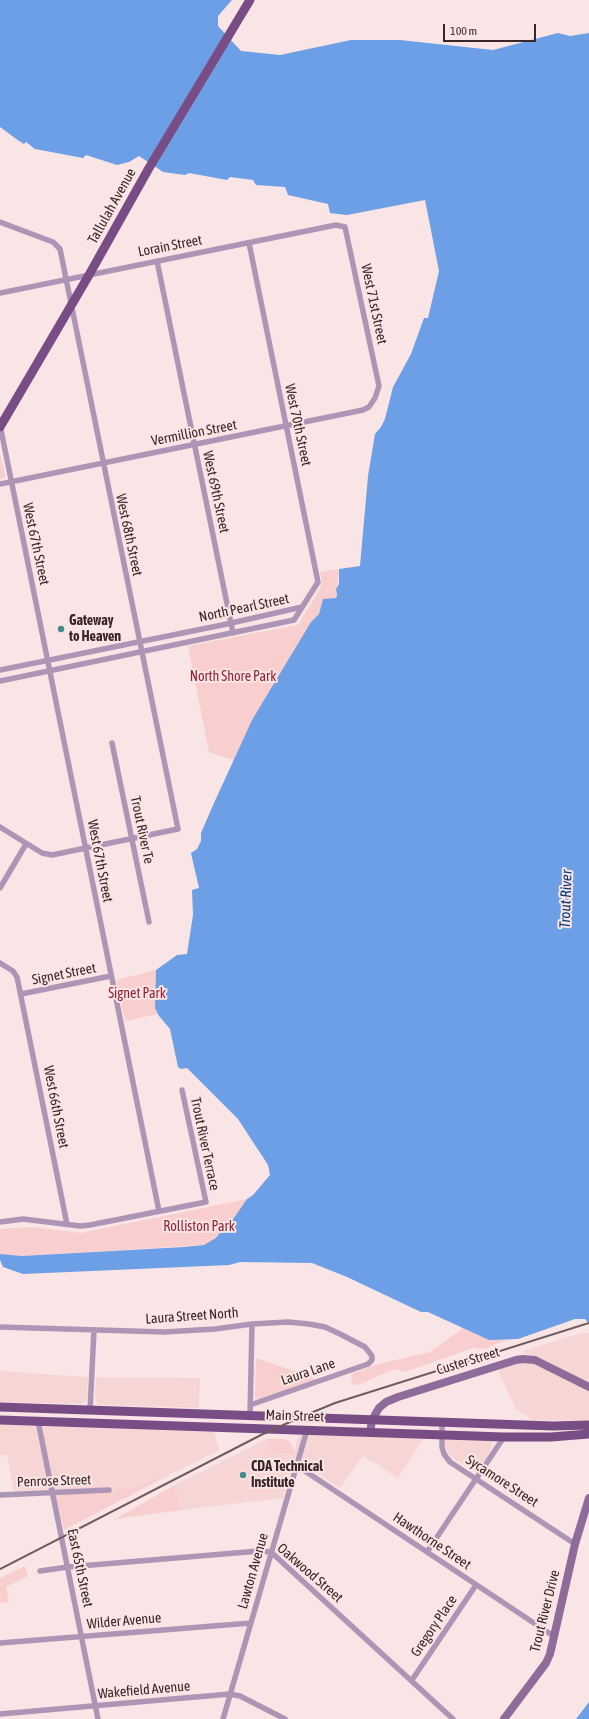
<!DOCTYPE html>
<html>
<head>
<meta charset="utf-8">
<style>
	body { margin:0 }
	#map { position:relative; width:589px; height:1719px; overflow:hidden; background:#f9e5e5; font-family:"Asap Condensed",sans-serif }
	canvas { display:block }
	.scale { position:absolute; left:443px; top:24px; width:93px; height:18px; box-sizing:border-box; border:2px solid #392727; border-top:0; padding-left:5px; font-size:12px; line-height:14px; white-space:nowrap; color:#392727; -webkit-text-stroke:3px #f9e5e5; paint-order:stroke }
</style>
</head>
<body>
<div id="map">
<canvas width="589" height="1719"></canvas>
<div class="scale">100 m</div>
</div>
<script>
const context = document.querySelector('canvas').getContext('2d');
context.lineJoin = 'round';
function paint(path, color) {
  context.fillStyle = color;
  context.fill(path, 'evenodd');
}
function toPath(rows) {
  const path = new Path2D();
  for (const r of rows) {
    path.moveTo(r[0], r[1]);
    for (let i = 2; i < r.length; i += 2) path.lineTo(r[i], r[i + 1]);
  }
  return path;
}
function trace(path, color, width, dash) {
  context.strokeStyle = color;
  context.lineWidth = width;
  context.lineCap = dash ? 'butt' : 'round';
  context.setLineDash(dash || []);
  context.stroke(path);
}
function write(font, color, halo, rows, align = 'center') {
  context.font = font + ' "Asap Condensed",sans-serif';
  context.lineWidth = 4;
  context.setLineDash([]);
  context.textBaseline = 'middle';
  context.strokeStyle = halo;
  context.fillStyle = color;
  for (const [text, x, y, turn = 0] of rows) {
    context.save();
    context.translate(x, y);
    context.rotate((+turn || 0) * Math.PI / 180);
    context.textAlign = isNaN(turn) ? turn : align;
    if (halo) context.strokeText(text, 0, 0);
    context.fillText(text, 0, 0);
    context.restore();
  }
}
paint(toPath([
	[581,1333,589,1333,589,1383,539,1357,525,1354,523,1351],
	[530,1361,589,1390,589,1421,532,1420,516,1409,499,1373,499,1370,502,1367],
	[0,1371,88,1377,87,1400,81,1404,0,1402],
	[96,1377,200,1378,199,1408,101,1405,98,1404,95,1398],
	[0,1424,214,1432,219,1450,171,1474,131,1488,120,1488,105,1493,60,1495,57,1501,50,1499,48,1489,14,1491,7,1455,0,1455],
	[299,1434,423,1439,398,1478,363,1456,340,1488,303,1464,293,1464,283,1498,181,1510,175,1485,267,1439,269,1452,294,1454],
	[443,1440,493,1441,488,1455,478,1470,475,1471,454,1459,448,1453]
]), '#f8d5d5');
paint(toPath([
	[0,454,5,474,5,477,0,479],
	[339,569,336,598,323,599,319,614,311,622,252,720,234,760,209,752,188,646,298,625,320,589,322,580,320,572],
	[156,970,155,1008,158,1014,125,1021,116,980],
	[247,1199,229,1225,222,1230,216,1238,204,1245,22,1256,0,1254,0,1229,32,1227,81,1233],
	[463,1328,489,1340,510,1339,484,1349,473,1348,405,1372,394,1369,358,1385,352,1384,351,1374,378,1364,430,1352],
	[256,1358,317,1379,261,1399,255,1398],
	[267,1439,285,1439,291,1443,295,1454,269,1452],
	[171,1474,64,1530,57,1501,60,1495,105,1493,120,1488,131,1488],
	[175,1485,181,1510,115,1519],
	[25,1566,28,1576,6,1587,9,1602,0,1603,0,1578]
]), '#f8cece');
paint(toPath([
	[0,0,232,0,218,16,218,26,241,51,280,55,351,40,400,40,493,50,558,33,570,36,589,33,589,1324,585,1319,575,1319,518,1339,489,1340,428,1312,421,1312,347,1277,312,1263,240,1262,229,1265,23,1274,3,1267,0,1260,0,1254,22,1256,184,1247,204,1245,216,1238,222,1230,229,1225,247,1199,253,1195,270,1175,268,1165,238,1119,187,1068,181,1069,178,1067,170,1029,159,1016,155,1008,156,970,177,955,187,954,193,915,192,890,199,888,191,853,197,849,201,841,201,833,214,803,252,720,311,622,319,614,323,599,336,598,337,595,336,589,339,584,339,569,360,566,368,476,375,434,381,427,385,419,393,387,411,354,424,318,428,318,439,271,425,200,347,215,330,213,328,204,288,195,285,187,256,185,253,180,230,177,227,180,189,173,185,175,163,172,139,156,129,162,117,165,86,155,83,158,35,149,26,142,24,144,19,141,0,127],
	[589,1702,589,1719,576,1719]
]), '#6d9fe6');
trace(toPath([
	[0,222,53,242,60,249,178,829,52,855,42,853,0,827],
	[157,261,233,633],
	[0,293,336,225,345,227,379,386,375,398,369,407,363,410,0,484],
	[0,425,159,1211],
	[0,670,227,624,302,607],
	[0,681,294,620,318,582,249,243],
	[112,743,149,922],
	[0,888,26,844],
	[0,963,13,971,17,977,67,1224],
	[21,994,111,976],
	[0,1222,23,1219,80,1226,90,1225,206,1202,182,1090],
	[0,1327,164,1332,215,1329,252,1324,288,1322,309,1324,325,1327,340,1334,365,1347,372,1356,372,1360,368,1364,250,1405],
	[90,1410,94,1330],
	[250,1415,252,1324],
	[38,1421,98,1719],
	[442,1422,442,1447,444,1454,450,1462,575,1544],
	[296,1465,555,1637],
	[0,1495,109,1490],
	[427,1552,504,1437],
	[40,1571,68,1567,259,1551,271,1552,453,1719],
	[0,1643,251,1623],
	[412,1680,476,1585],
	[0,1714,230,1694,240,1696,285,1719],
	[223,1719,307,1430]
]), '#ad95b5', 5.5);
trace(toPath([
	[370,1433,372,1420,379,1408,386,1402,398,1397,516,1360,523,1359,535,1360,589,1387],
	[504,1719,546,1663,550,1654,575,1544,589,1498]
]), '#8e6b99', 8);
trace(toPath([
	[0,427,89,275,149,168,250,0],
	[0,1407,553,1426,589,1425],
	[0,1420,504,1437,551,1437,589,1434]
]), '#784d85', 9);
trace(toPath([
	[0,1569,261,1435,301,1417,335,1403,589,1323]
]), '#6f5c5c', 2);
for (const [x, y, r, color] of [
	[61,629,4,"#448c8e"],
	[243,1475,4,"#448c8e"]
]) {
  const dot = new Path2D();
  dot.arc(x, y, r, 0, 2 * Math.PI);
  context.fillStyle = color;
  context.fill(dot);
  trace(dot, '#f9e5e5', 1.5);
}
write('14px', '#392727', '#f9e5e5', [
	["Tallulah Avenue",112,206,-61],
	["Lorain Street",170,246,-11],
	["West 71st Street",374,304,78],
	["West 70th Street",298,425,78],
	["Vermillion Street",194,433,-11],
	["West 69th Street",216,492,78],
	["West 68th Street",129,535,78],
	["West 67th Street",36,544,78],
	["North Pearl Street",244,608,-12],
	["Trout River Te",142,830,78],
	["West 67th Street",100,861,79],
	["Signet Street",64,974,-11],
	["West 66th Street",56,1107,79],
	["Trout River Terrace",205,1144,78],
	["Laura Street North",192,1316,-4],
	["Custer Street",468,1361,-17],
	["Laura Lane",308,1372,-19],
	["Main Street",295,1416,2],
	["Penrose Street",54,1481,-2],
	["Sycamore Street",502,1481,33],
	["Hawthorne Street",432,1541,34],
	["East 65th Street",80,1568,78],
	["Lawton Avenue",253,1571,-74],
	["Oakwood Street",310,1573,41],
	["Trout River Drive",545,1611,-76],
	["Wilder Avenue",124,1621,-5],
	["Gregory Place",434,1626,-56],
	["Wakefield Avenue",144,1690,-5]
]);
write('bold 14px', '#392727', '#f9e5e5', [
	["Gateway",69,621],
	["to Heaven",69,637],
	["CDA Technical",251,1467],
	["Institute",251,1483]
], 'left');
write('14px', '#942334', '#f9e5e5', [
	["North Shore Park",233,677],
	["Signet Park",137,994],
	["Rolliston Park",199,1227]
]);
write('italic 15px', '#043574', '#f9e5e5', [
	["Trout River",566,899,-88]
]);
</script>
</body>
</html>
